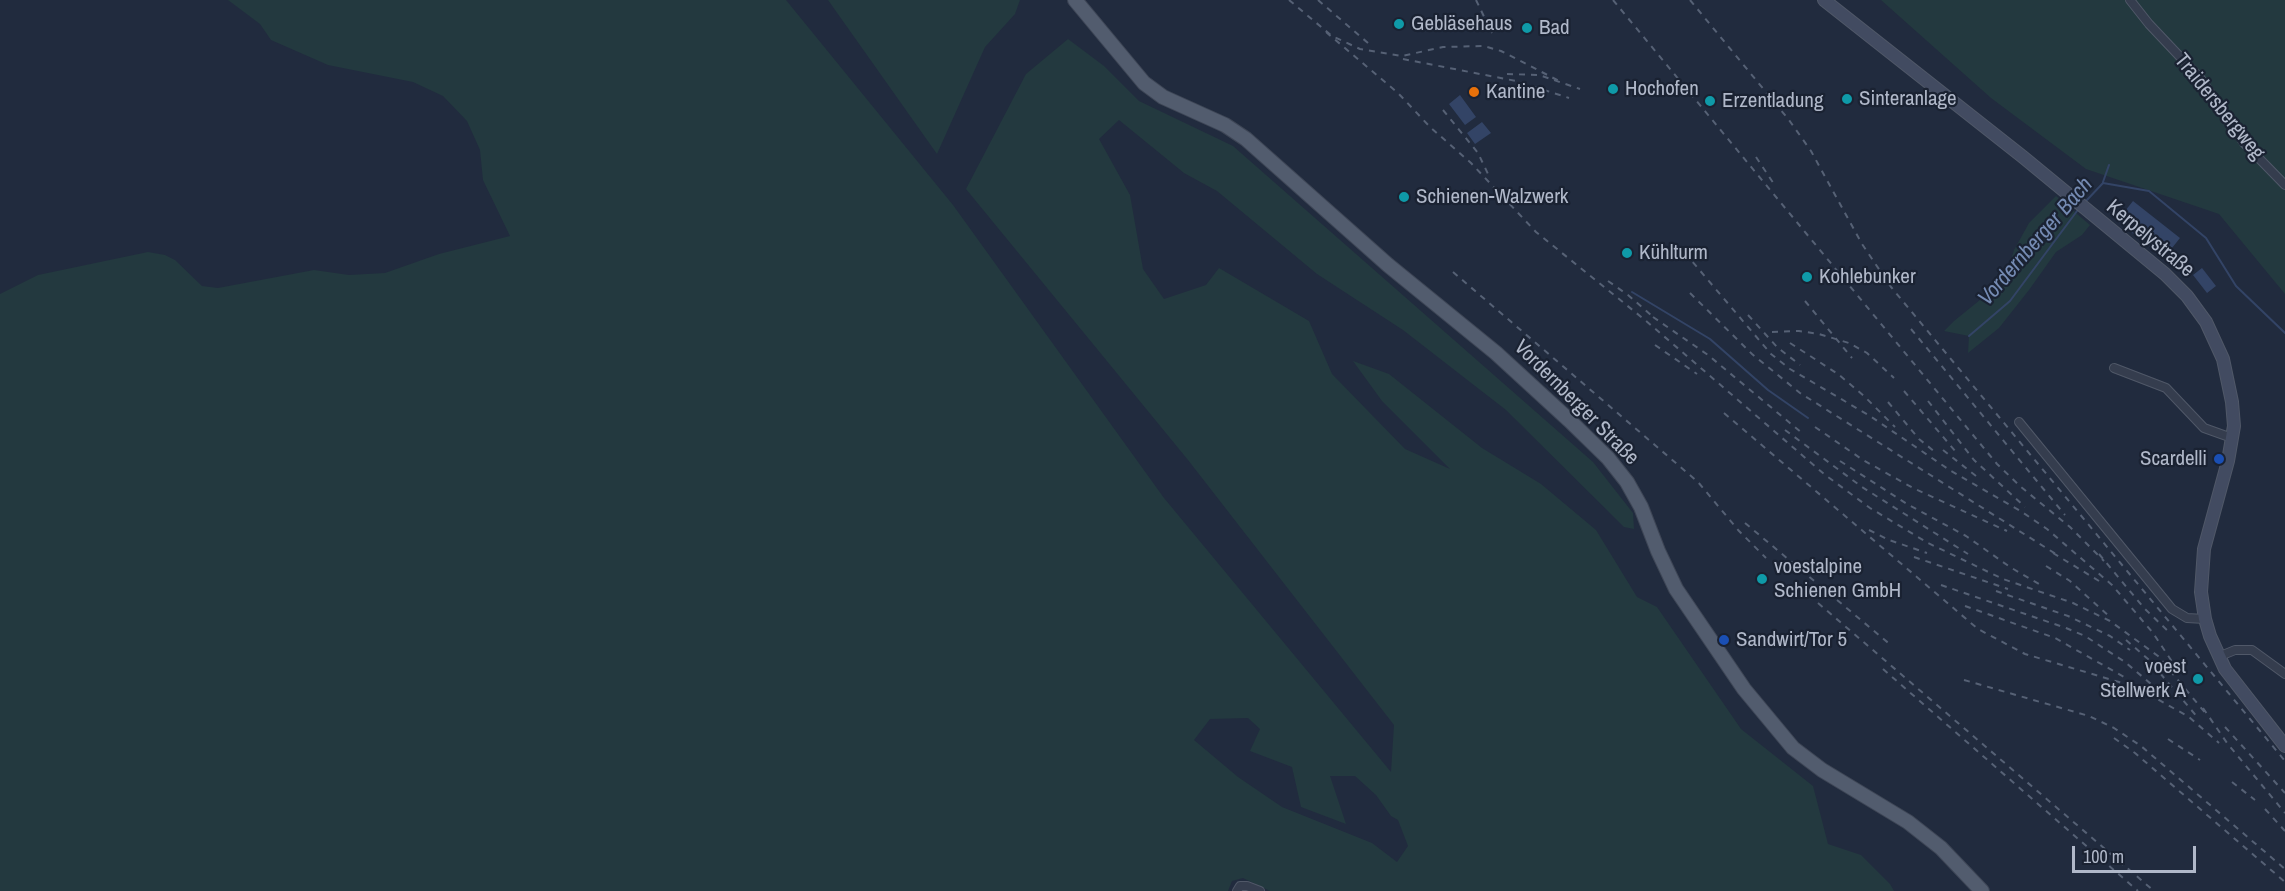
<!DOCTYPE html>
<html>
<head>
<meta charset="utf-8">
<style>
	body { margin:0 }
	#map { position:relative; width:2285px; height:891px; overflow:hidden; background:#212b3e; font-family:"Archivo Narrow",sans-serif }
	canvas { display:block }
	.scale { position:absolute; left:2072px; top:846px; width:124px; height:27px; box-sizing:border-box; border:3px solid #b0b8c9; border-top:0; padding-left:8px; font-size:18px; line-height:21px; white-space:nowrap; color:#b0b8c9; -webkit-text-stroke:4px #1a2232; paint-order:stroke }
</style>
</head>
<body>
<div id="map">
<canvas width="2285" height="891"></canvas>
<div class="scale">100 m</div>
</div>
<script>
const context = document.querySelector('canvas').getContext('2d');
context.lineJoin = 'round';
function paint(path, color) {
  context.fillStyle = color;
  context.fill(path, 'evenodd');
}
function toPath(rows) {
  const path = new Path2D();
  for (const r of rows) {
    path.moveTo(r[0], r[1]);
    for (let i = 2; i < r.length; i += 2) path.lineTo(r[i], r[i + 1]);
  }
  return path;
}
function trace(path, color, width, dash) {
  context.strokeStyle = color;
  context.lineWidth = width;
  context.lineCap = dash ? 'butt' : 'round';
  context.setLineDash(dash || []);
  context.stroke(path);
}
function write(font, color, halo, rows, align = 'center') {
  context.font = font + ' "Archivo Narrow",sans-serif';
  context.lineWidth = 4.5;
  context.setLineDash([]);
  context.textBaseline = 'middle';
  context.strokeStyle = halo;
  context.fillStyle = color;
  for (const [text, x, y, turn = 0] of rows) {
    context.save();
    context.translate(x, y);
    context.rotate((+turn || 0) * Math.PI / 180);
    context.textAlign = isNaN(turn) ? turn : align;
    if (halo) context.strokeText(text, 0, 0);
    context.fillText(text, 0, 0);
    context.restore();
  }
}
paint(toPath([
	[228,0,786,0,953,205,1164,498,1391,772,1394,725,1188,460,966,189,1026,74,1068,39,1104,66,1139,101,1233,146,1593,462,1633,513,1634,529,1624,527,1506,410,1403,330,1317,274,1217,191,1184,173,1119,120,1099,139,1130,195,1143,269,1164,299,1206,285,1219,268,1309,321,1332,374,1405,449,1450,469,1382,401,1353,361,1389,374,1482,448,1541,484,1596,530,1637,597,1657,607,1741,729,1813,786,1828,844,1861,855,1890,884,1894,891,1270,891,1243,878,1232,881,1228,891,0,891,0,294,38,275,148,252,165,255,175,260,202,286,218,288,314,270,349,275,385,273,439,254,510,236,483,180,480,150,467,121,443,96,413,82,328,65,271,40,260,24],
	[1248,718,1260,729,1250,751,1292,767,1301,807,1346,824,1330,776,1355,776,1376,795,1391,816,1398,820,1408,846,1397,862,1372,843,1282,807,1238,777,1194,740,1210,719],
	[828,0,1020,0,1015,14,985,47,937,154],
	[1881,0,2285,0,2285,294,2219,214,2086,169,1991,98],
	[2056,196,2090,225,2082,235,2056,252,2029,290,1999,328,1968,353,1969,336,1944,331,1954,321,1996,287,2009,266,2014,250,2029,223]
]), '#23393f');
paint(toPath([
	[1460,95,1476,117,1465,125,1449,104],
	[1482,122,1491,133,1475,144,1467,133],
	[2133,201,2180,238,2164,258,2117,221],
	[2202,268,2216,286,2207,293,2193,275]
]), '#346');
trace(toPath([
	[2103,182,2109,165],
	[2086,201,2103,183,2149,191,2206,238,2236,286,2285,333],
	[1632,292,1710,339,1768,390,1808,418],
	[1969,336,2010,301,2080,207]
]), '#346', 2);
const minor = toPath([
	[2130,0,2149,24,2201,79,2244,143,2285,185],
	[2114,368,2166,388,2204,428,2232,438],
	[2019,422,2172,609,2187,618,2205,619],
	[2218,657,2235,650,2252,650,2285,674],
	[1237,891,1240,886,1247,886,1260,891]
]);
const secondary = toPath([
	[1824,0,2023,157,2165,274,2187,296,2206,322,2223,359,2232,402,2234,426,2228,461,2204,549,2201,592,2205,619,2210,636,2225,669,2285,746]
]);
const primary = toPath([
	[1075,0,1144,83,1163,97,1225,125,1246,139,1388,265,1496,353,1569,420,1608,458,1627,482,1641,507,1658,551,1676,589,1744,689,1793,748,1822,770,1908,822,1941,848,1982,891]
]);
trace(minor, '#505868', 10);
trace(secondary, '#505868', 14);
trace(primary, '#3e4656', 16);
trace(minor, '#353d4e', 8);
trace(secondary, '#424b61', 12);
trace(primary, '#525c6e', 14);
trace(toPath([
	[1289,0,1332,36,1360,49,1402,56,1443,47,1484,46,1501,51,1563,83],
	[1318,0,1368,43],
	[1476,0,1492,33],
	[1613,0,1997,464,2021,487,2070,527,2104,561],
	[1690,0,1789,120,1811,151,1862,244,1891,287,2285,761],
	[1326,32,1398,93,1430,127,1471,163,1536,232,1645,320,1824,474,1870,508,1928,543,2003,579,2073,603,2110,621,2158,656,2207,715],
	[1403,59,1516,81,1569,98],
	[1507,74,1539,75,1580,89],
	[1443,110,1478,153,1489,176],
	[1756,157,1776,187],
	[1685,253,1771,354,1790,369,1870,416,1951,471,2022,512,2047,529,2112,585,2153,633,2173,663],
	[1453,272,1698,482,1739,531,1766,558],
	[1608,281,1628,295,1651,315],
	[1690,293,1752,354,1800,393,2059,556],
	[1805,301,1852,358],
	[1748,315,1777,347,1800,365],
	[1653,317,1708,355,1802,433],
	[1911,329,2065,515],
	[1772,332,1799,331,1819,334,1849,343,1867,353,1894,378],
	[1790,343,1838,374,1864,396,1895,427],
	[1655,345,1697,374],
	[1904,391,1956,452],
	[1928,401,1974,460,2025,507],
	[1888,402,1919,439,1935,452],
	[1724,413,1978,629,2025,654,2119,682,2145,692,2189,717,2219,743],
	[1815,427,1863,460,1913,488,2007,531],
	[1785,430,1862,487,1968,554],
	[1943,450,1976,476],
	[1840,461,1907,504,1966,536,2010,567,2044,587],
	[1745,523,1892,646],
	[1869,530,1889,540,1927,553],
	[2053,553,2099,581],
	[2099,554,2144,608,2171,634],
	[1914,557,2008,589],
	[2046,566,2070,581,2109,616],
	[1941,585,2066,628,2085,636,2125,662,2164,695],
	[1996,591,2068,616,2110,636,2130,650],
	[1818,603,2154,891],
	[1965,606,2055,638,2126,678],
	[2126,640,2148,659,2199,719],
	[1883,669,2138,891],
	[1964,680,2089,716,2114,728,2141,746,2285,869],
	[2203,708,2227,743,2285,813],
	[2225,727,2285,793],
	[2114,738,2135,753,2285,882],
	[2168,739,2200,760],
	[2232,782,2255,800],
	[2265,809,2285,831]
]), '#566175', 2, [6, 6]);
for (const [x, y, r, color] of [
	[1399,24,6,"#0f9aa8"],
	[1527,28,6,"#0f9aa8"],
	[1613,89,6,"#0f9aa8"],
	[1474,92,6,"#e8710a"],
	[1847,99,6,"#0f9aa8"],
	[1710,101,6,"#0f9aa8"],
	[1404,197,6,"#0f9aa8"],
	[1627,253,6,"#0f9aa8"],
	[1807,277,6,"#0f9aa8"],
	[2219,459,6,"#1a4fb4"],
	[1762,579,6,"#0f9aa8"],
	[1724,640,6,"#1a4fb4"],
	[2198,679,6,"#0f9aa8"]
]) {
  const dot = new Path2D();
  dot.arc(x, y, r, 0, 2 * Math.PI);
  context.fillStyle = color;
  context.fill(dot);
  trace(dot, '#1a2232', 2);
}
write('21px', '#b0b8c9', '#1a2232', [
	["Gebläsehaus",1411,24],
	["Bad",1539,28],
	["Hochofen",1625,89],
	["Kantine",1486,92],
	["Sinteranlage",1859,99],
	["Erzentladung",1722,101],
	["Schienen-Walzwerk",1416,197],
	["Kühlturm",1639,253],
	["Kohlebunker",1819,277],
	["Scardelli",2207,459,"right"],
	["voestalpine",1774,567],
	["Schienen GmbH",1774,591],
	["Sandwirt/Tor 5",1736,640],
	["voest",2186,667,"right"],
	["Stellwerk A",2186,691,"right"]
], 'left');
write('21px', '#b0b8c9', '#1a2232', [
	["Traidersbergweg",2219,107,51],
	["Kerpelystraße",2150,239,40],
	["Vordernberger Straße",1576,403,45]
]);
write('italic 22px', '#758bb3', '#1a2232', [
	["Vordernberger Bach",2036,242,-49]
]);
</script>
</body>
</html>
